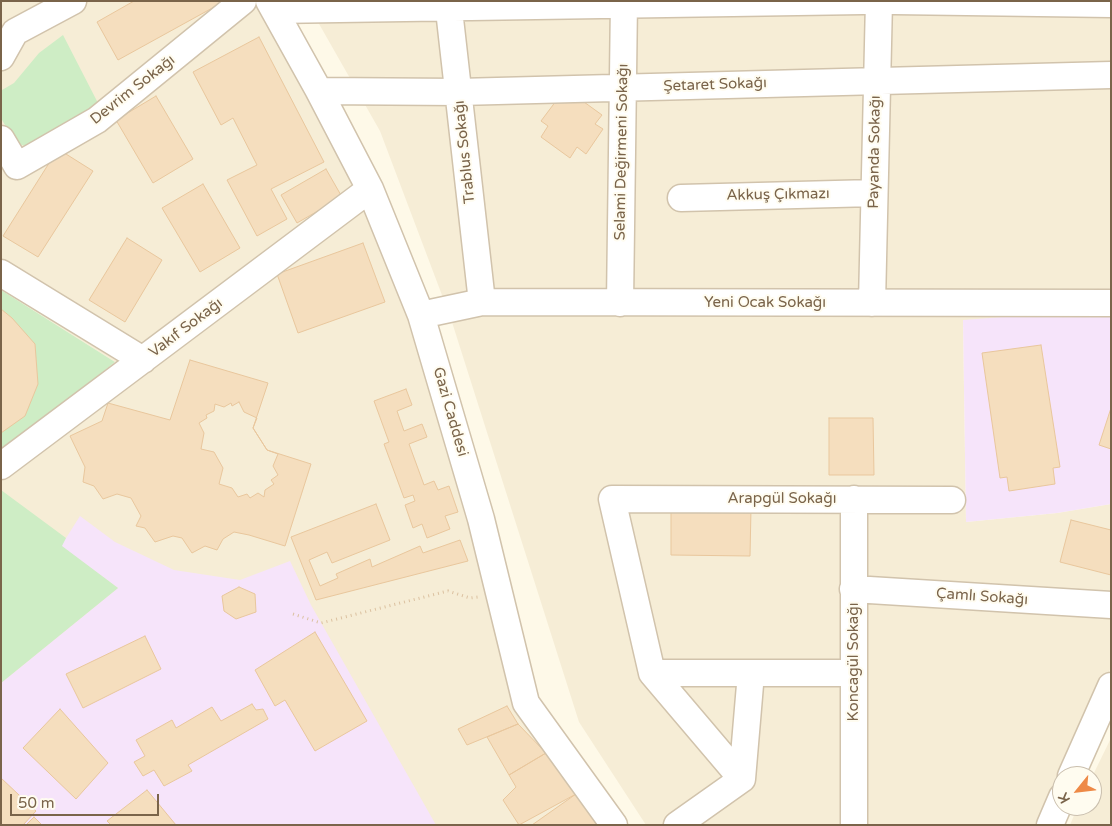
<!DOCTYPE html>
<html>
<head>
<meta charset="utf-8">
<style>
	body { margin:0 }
	#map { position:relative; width:1112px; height:826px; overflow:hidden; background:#fef9e8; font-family:"Varela Round",sans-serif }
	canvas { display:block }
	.frame { position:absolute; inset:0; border:2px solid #7a644a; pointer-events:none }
	.north { position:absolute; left:1052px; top:766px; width:50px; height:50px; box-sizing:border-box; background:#fffcf0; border:1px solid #cabfae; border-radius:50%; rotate:241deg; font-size:14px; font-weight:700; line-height:20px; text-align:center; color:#7a644a }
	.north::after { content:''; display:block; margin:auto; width:18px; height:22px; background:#ee8a47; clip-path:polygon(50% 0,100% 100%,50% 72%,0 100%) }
	.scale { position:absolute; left:10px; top:794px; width:149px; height:22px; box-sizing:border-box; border:2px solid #7a644a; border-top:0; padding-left:6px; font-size:15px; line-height:18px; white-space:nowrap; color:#7a644a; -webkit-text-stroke:4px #fffcf0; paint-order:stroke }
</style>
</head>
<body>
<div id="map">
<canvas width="1112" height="826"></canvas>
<div class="frame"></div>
<div class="north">K</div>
<div class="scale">50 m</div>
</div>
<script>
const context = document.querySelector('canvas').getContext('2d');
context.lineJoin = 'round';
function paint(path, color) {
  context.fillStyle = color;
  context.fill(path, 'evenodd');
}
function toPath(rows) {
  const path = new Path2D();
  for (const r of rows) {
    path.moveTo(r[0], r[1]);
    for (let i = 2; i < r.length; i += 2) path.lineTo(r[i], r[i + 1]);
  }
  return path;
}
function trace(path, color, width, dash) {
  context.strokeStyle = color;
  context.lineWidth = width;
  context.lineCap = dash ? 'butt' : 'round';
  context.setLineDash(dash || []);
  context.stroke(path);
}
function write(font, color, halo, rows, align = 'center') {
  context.font = font + ' "Varela Round",sans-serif';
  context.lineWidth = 4;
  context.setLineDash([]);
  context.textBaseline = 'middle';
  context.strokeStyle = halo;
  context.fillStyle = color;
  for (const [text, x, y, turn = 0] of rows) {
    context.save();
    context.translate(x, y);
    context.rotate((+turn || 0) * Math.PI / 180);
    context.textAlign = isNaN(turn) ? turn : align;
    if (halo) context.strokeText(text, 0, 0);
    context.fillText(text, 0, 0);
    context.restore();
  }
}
paint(toPath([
	[1,1,263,1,418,314,525,703,613,825,1,825,1,454,115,362,1,290],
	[306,1,1111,1,1111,309,963,321,966,522,1057,513,1111,504,1111,667,1044,825,646,825,579,722,451,319,380,131],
	[1111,738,1111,825,1070,825,1078,806,1092,806,1092,777]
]), '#f6edd6');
paint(toPath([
	[1111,309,1111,504,1057,513,966,522,963,320],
	[80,516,115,542,174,570,240,580,290,561,311,605,436,825,1,825,1,683,118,588,61,546]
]), '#f6e4fa');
paint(toPath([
	[63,35,99,105,25,146,15,143,1,118,1,92,2,90,14,83,39,53],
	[1,290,115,362,1,454],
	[1,490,66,538,62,546,118,588,1,683]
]), '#ceedc5');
const building = toPath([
	[134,1,225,1,118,60,97,22,134,1],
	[259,37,324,162,271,189,287,219,257,236,227,180,257,165,233,118,221,125,193,72,259,37],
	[573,94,602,115,595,124,603,129,586,154,577,147,570,158,541,137,548,126,541,121,559,97,566,103,573,94],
	[156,96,193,159,153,183,116,120,156,96],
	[58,149,93,171,38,257,3,236,58,149],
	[326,169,342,197,297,223,281,195,326,169],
	[203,184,240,248,200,272,162,208,203,184],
	[127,238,162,260,125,322,89,300,127,238],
	[363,243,385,302,298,333,277,274,363,243],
	[1,309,12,318,35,344,38,384,25,416,1,433,1,309],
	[1041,345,1060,467,1053,468,1055,484,1009,491,1007,477,1000,478,982,353,1041,345],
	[190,360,268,383,253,428,267,450,311,464,285,546,249,535,234,532,223,539,217,550,205,546,192,553,182,538,173,536,155,542,145,528,136,526,141,516,131,498,117,494,103,499,94,486,83,482,85,467,70,436,102,421,108,403,170,420,190,360],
	[406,389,412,405,397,411,404,431,422,424,427,437,409,444,424,485,434,481,438,490,449,486,458,512,445,516,450,529,427,538,422,524,413,528,405,505,415,501,413,495,404,498,384,444,389,442,374,401,406,389],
	[239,402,244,412,257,418,253,428,267,450,278,454,273,466,278,475,271,480,274,484,265,490,264,497,258,493,250,498,247,494,238,497,232,488,219,484,223,468,214,452,201,449,204,433,199,423,207,418,206,415,214,411,215,404,224,407,231,403,232,406,239,402],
	[1111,408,1111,449,1099,445,1111,408],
	[829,418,873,418,874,475,829,475,829,418],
	[376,504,390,540,332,563,327,552,309,560,320,586,338,578,336,574,370,559,372,567,420,546,423,553,460,540,468,561,316,600,291,537,376,504],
	[671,508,751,508,750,556,671,555,671,508],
	[1071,520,1111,530,1111,575,1060,562,1071,520],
	[239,587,255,594,256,612,236,619,224,611,222,596,239,587],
	[315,632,367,721,315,751,285,700,275,706,255,670,315,632],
	[145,636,161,669,83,708,66,674,145,636],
	[252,704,256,710,263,709,268,719,188,765,192,771,164,786,154,770,143,776,134,762,145,756,136,740,172,720,176,728,212,707,221,721,252,704],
	[507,706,518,724,467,745,458,729,507,706],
	[60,709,108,763,76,799,23,748,60,709],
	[518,724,546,753,509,775,487,737,518,724],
	[546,753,576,794,519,825,503,800,516,787,509,775,546,753],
	[1,778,36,811,23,825,1,825,1,778],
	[147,790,176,825,111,825,107,821,147,790],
	[576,794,597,825,532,825,576,794],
	[34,817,42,825,26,825,34,817]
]);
paint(building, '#f5debe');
trace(building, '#e9c79d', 1);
const minor = toPath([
	[269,1,319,91,370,189,421,315,481,519,526,703,614,825],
	[448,1,482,302],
	[894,1,1111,4],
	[274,10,863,1],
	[1,57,15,32,73,1],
	[319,91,459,92,1111,75],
	[1,139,17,166,97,120,243,1],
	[681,198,874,193],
	[1,273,143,360],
	[620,303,624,1],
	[872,303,879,1],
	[421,315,482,302,1111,303],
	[1,466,370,189],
	[854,499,854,825],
	[853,589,1111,605],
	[652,673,751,673],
	[1071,776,1111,686],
	[742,779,652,673,612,499,952,500],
	[677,825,742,779,751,673,853,673],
	[1050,825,1062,797]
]);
trace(minor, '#d1c3ac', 29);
trace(toPath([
	[293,614,321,623,448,591,470,598,478,597]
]), '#dbc1a0', 3, [1, 4]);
trace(minor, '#fff', 26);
write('15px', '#7a644a', '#fffcf0', [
	["Şetaret Sokağı",715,85,-2],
	["Devrim Sokağı",133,90,-38],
	["Trablus Sokağı",465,152,-96],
	["Selami Değirmeni Sokağı",622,152,-89],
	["Payanda Sokağı",875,152,-89],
	["Akkuş Çıkmazı",778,195,-1],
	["Yeni Ocak Sokağı",765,303],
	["Vakıf Sokağı",186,328,-37],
	["Gazi Caddesi",450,412,74],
	["Arapgül Sokağı",782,499],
	["Çamlı Sokağı",982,597,4],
	["Koncagül Sokağı",854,662,-90]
]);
</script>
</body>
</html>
